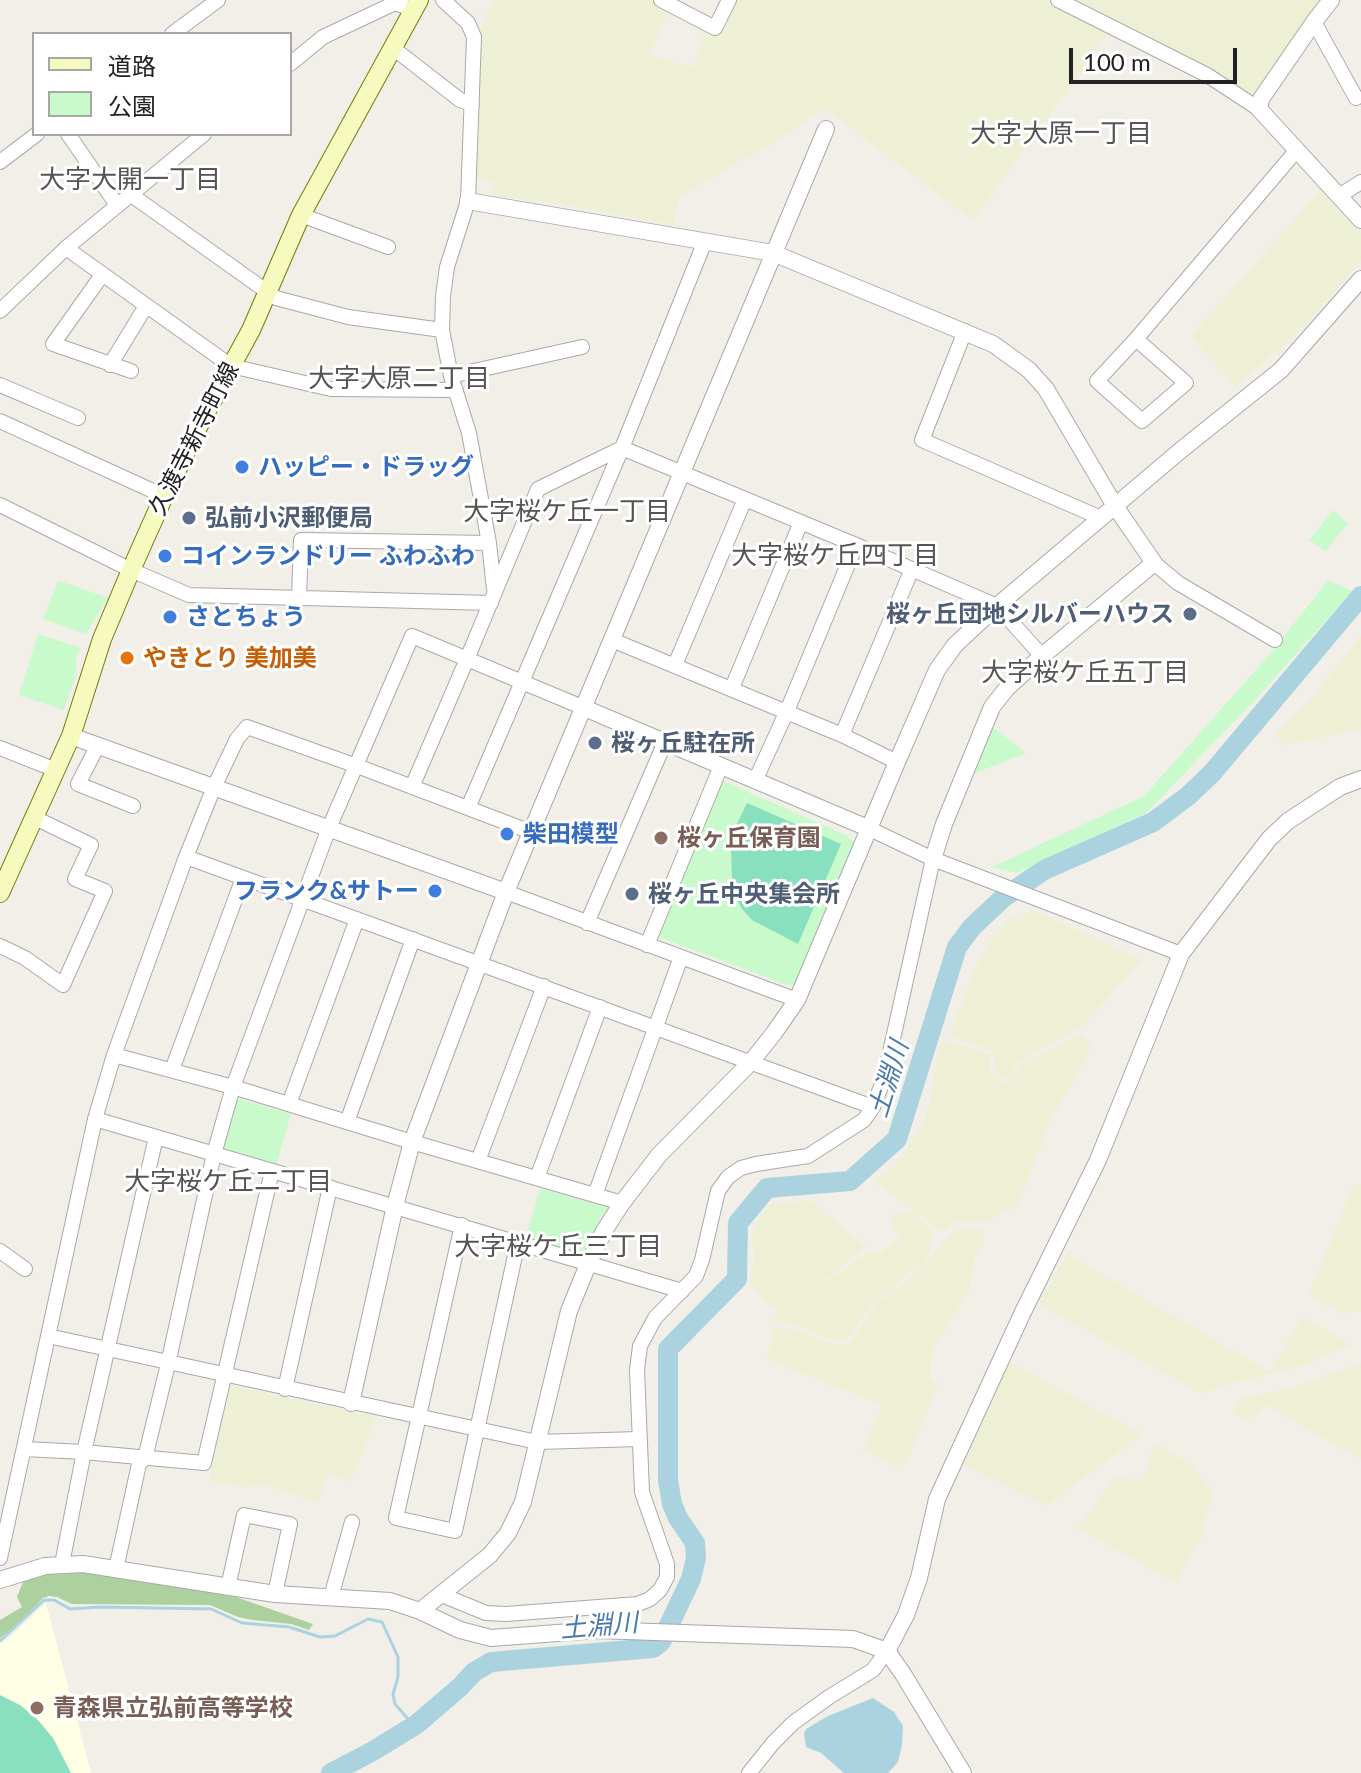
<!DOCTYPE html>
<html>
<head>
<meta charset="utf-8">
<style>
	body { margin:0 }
	#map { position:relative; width:1361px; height:1773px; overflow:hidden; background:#f2efe9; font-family:Lato,"Noto Sans JP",sans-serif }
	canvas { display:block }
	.legend { position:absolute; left:32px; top:32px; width:260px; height:104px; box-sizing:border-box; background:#fff; border:2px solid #a7a7a7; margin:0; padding:10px 14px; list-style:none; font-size:24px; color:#222 }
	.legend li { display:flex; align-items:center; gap:16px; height:40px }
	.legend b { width:40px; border:2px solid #a7a7a7 }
	.scale { position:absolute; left:1069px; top:48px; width:168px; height:36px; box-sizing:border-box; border:4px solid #222; border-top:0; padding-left:10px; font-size:24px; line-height:28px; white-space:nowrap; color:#222; -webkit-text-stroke:6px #fff; paint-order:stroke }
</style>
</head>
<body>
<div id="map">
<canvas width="1361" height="1773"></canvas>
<ul class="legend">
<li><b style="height:10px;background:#f7fabf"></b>道路</li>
<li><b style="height:22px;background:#c8facc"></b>公園</li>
</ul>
<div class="scale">100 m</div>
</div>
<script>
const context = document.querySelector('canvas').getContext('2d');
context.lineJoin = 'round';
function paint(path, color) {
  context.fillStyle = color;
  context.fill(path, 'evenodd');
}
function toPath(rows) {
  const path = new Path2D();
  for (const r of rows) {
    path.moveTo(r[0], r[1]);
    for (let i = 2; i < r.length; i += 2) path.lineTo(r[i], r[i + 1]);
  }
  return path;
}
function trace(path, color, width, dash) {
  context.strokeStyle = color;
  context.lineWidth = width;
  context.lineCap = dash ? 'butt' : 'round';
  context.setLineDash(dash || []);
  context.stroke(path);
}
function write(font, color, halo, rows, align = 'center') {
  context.font = font + ' Lato,"Noto Sans JP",sans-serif';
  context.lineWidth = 6;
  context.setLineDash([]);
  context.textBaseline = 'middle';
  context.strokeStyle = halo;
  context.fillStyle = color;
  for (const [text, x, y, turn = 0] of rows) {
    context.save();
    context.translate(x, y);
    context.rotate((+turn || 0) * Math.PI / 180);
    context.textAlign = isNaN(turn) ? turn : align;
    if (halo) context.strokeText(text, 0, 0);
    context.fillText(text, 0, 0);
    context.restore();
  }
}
paint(toPath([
	[46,1603,91,1773,0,1773,0,1643,8,1639]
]), '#ffffe5');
paint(toPath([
	[494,0,650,0,668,9,650,55,693,68,706,29,735,0,1051,0,1110,31,973,220,824,108,791,132,679,197,673,225,561,204,490,195,494,182,474,178,478,35],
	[1068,0,1323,0,1257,93,1250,94,1232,82,1220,78],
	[1323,188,1361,231,1361,262,1304,326,1236,387,1191,336],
	[1361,636,1361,728,1354,731,1285,745,1276,734,1312,698],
	[1031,909,1142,960,1081,1027,1021,1061,1003,1081,995,1069,993,1051,949,1036,974,971,989,943,1013,916,1018,922],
	[1080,1034,1091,1045,1083,1065,1052,1117,1018,1204,990,1221,955,1222,942,1232,875,1182,900,1161,926,1118,941,1040,991,1054,990,1070,1004,1084,1024,1063],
	[1354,1184,1361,1185,1361,1311,1339,1313,1309,1294],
	[810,1200,866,1247,798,1301,871,1250,878,1255,901,1238,889,1223,892,1216,910,1211,932,1228,930,1254,921,1265,915,1268,870,1307,851,1336,842,1341,835,1341,788,1322,769,1321,780,1312,749,1287,754,1259,752,1230,760,1217,772,1204],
	[980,1228,984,1234,984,1243,975,1257,969,1289,932,1352,929,1380,938,1384,906,1464,895,1466,863,1450,883,1405,769,1360,767,1356,771,1346,773,1327,792,1329,833,1344,842,1345,852,1341,874,1307,926,1263,947,1237,958,1229],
	[1067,1254,1270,1372,1302,1317,1352,1345,1299,1367,1221,1386,1202,1394,1038,1304],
	[1009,1362,1142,1434,1046,1506,962,1464],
	[1361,1363,1361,1460,1267,1405,1249,1420,1231,1413,1242,1397,1292,1388],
	[233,1386,375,1417,351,1482,328,1474,318,1503,267,1486,239,1487,209,1481,229,1390],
	[1155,1444,1191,1464,1213,1492,1201,1537,1176,1583,1077,1528,1115,1477,1141,1481]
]), '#eef0d5');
paint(toPath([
	[71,1571,97,1573,236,1597,313,1624,309,1630,291,1624,253,1620,238,1617,210,1605,72,1604,57,1597,49,1596,43,1598,16,1626,0,1638,0,1620,22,1607,17,1597,25,1577]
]), '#add19e');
paint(toPath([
	[1333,510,1348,523,1326,551,1309,540],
	[58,580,108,598,86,634,43,619],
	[1328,580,1352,591,1257,698,1146,813,1017,873,992,867,1144,796,1270,654],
	[38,634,81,648,76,658,76,675,64,710,19,695],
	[991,726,1026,753,975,773],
	[721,780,846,835,855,843,800,981,795,984,787,985,656,936],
	[235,1098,291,1114,276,1166,220,1150],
	[540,1188,609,1208,601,1216,584,1252,573,1253,525,1240]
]), '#c8facc');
paint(toPath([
	[747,803,841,844,798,944,752,920,742,909,735,896,732,880,731,846,735,828],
	[0,1695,20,1705,37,1719,53,1738,71,1773,0,1773]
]), '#88e0be');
paint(toPath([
	[873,1698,894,1712,903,1726,902,1745,898,1762,888,1773,844,1773,821,1753,806,1747,804,1733,806,1729,828,1716]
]), '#aad3df');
trace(toPath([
	[0,1641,44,1600,54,1600,70,1609,100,1607,211,1609,242,1623,289,1627,320,1637,335,1636,368,1619,382,1622,398,1657,398,1677,393,1694,395,1704,409,1720,417,1724]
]), '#aad3df', 3);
trace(toPath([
	[331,1773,373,1751,417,1724,460,1687,474,1672,491,1662,653,1648,661,1642,691,1579,696,1558,695,1543,678,1518,672,1504,668,1480,668,1349,737,1279,738,1223,767,1188,850,1181,897,1139,957,947,972,927,1003,898,1044,870,1153,822,1188,796,1212,773,1361,596]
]), '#aad3df', 20);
const minor = toPath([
	[443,0,468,23,474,37,468,201,447,267,443,296,442,330,451,376,469,433,489,543,494,589],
	[661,0,715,28,729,0],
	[1058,0,1207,75,1259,109],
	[1314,22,1356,98],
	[172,34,218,0],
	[393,48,460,100,472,104],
	[290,64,323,37,395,3,414,10],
	[68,134,117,205],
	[0,162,37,134],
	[130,194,276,298,348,317,442,330],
	[1339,196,1361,182],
	[301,215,388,247],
	[66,248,231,366,331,389,456,390],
	[102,275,53,344,131,371],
	[0,311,66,248,204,134],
	[965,331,922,440,1101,518],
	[1136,339,1186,383,1142,421,1097,381,1136,339,1296,151],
	[110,365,146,306],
	[451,376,582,347],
	[0,385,78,418],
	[0,421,164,496],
	[0,505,131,570,189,595,491,603],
	[1154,563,1178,583,1275,640],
	[299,598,301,540,489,543],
	[612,640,842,735],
	[675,665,745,499],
	[732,688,801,522],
	[98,745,78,784,133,806],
	[0,748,56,770],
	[897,762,842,735,912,569],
	[755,781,787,711,856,545],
	[412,787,467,659,538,489,622,448,856,545,997,606,1042,656],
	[468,808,622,448,705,241],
	[870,829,933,859,1181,954],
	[186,857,873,1107],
	[506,892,797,1000],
	[587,923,665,742],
	[647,945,721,766],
	[0,946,25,958,63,985,105,891,75,879,91,845,35,818],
	[114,1055,233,1087,412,1142,622,1203],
	[172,1070,243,878],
	[289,1104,357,919],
	[95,1119,682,1291],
	[347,1122,413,939],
	[478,1161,544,986],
	[537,1178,600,1007],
	[595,1195,681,957],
	[462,1225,396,1518,455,1531,518,1242],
	[0,1251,25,1269],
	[48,1336,537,1442,639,1439],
	[285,1389,330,1187],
	[24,1449,84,1452,204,1463,272,1171],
	[0,1558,95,1119,114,1055,186,857,214,787,237,739,247,727,357,766,531,832],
	[62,1564,84,1452,156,1137],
	[116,1569,139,1464,145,1458,168,1364,214,1154,233,1087,329,828,412,636,582,707],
	[228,1587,244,1515,290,1524,275,1594],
	[442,1595,486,1613,506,1614,638,1604,650,1599,660,1590,667,1577,667,1564,642,1492,637,1370,640,1346,655,1318,696,1276,702,1260,718,1191,728,1177,741,1168,756,1164,808,1156,864,1120,873,1107,884,1079,933,859],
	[331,1597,352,1522],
	[749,1773,773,1743,793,1723,829,1697,873,1670,887,1651]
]);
const tertiary = toPath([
	[1331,0,1314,22,1261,99,1259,109,1361,220],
	[468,201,773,253,993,344,1029,370,1046,389,1115,506,1154,563,1042,656,1007,688,992,707,944,824,933,859],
	[582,707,870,829],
	[71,736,506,892],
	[351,1403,395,1206,412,1142,506,892,826,129],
	[0,1580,45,1566,83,1564,275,1594,390,1601,420,1611,460,1630,491,1638,597,1630,853,1639,887,1651,903,1674,963,1773],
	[420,1611,490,1555,508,1533,523,1502,569,1311,589,1262,604,1231,622,1203,659,1155,751,1062,774,1033,797,1000,897,762,937,670,955,645,997,606,1181,450,1281,370,1361,279],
	[887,1651,906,1615,919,1578,937,1499,1022,1314,1098,1160,1181,954,1269,839,1288,821,1340,787,1361,779]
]);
const secondary = toPath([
	[0,893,71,736,102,639,131,570,164,496,199,425,251,330,301,215,419,0]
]);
trace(minor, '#a9a9a9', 16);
trace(tertiary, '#a9a9a9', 18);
trace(secondary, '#707d05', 20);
trace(minor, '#fff', 14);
trace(tertiary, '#fff', 16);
trace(secondary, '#f7fabf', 18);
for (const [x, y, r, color] of [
	[242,467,8,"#3f7fe0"],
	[189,518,8,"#5c6f8a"],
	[165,556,8,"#3f7fe0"],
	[1190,614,8,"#5c6f8a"],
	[170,617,8,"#3f7fe0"],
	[127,658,8,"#e8710a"],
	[595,743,8,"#5c6f8a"],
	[507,834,8,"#3f7fe0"],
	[661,838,8,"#8d6e63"],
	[435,891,8,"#3f7fe0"],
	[632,894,8,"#5c6f8a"],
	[37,1708,8,"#8d6e63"]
]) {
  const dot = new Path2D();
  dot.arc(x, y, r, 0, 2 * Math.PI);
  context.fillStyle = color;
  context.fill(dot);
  trace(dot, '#fff', 3);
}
write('24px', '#222', '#fff', [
	["久渡寺新寺町線",194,439,-63]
]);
write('bold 24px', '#366cbe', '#fff', [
	["ハッピー・ドラッグ",258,467],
	["コインランドリー ふわふわ",181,556],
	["さとちょう",186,617],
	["柴田模型",523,834],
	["フランク&サトー",419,891,"right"]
], 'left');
write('bold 24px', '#4e5e75', '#fff', [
	["弘前小沢郵便局",205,518],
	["桜ヶ丘団地シルバーハウス",1174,614,"right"],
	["桜ヶ丘駐在所",611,743],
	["桜ヶ丘中央集会所",648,894]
], 'left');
write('bold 24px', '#c56008', '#fff', [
	["やきとり 美加美",143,658]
], 'left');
write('bold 24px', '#785e54', '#fff', [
	["桜ヶ丘保育園",677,838],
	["青森県立弘前高等学校",53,1708]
], 'left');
write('26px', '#555', '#fff', [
	["大字大原一丁目",1061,134],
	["大字大開一丁目",130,180],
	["大字大原二丁目",399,379],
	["大字桜ケ丘一丁目",567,512],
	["大字桜ケ丘四丁目",835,556],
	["大字桜ケ丘五丁目",1085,673],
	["大字桜ケ丘二丁目",228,1182],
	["大字桜ケ丘三丁目",558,1247]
]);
write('italic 26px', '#4a7aab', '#fff', [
	["土淵川",889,1079,-73],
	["土淵川",599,1626,-5]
]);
</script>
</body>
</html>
